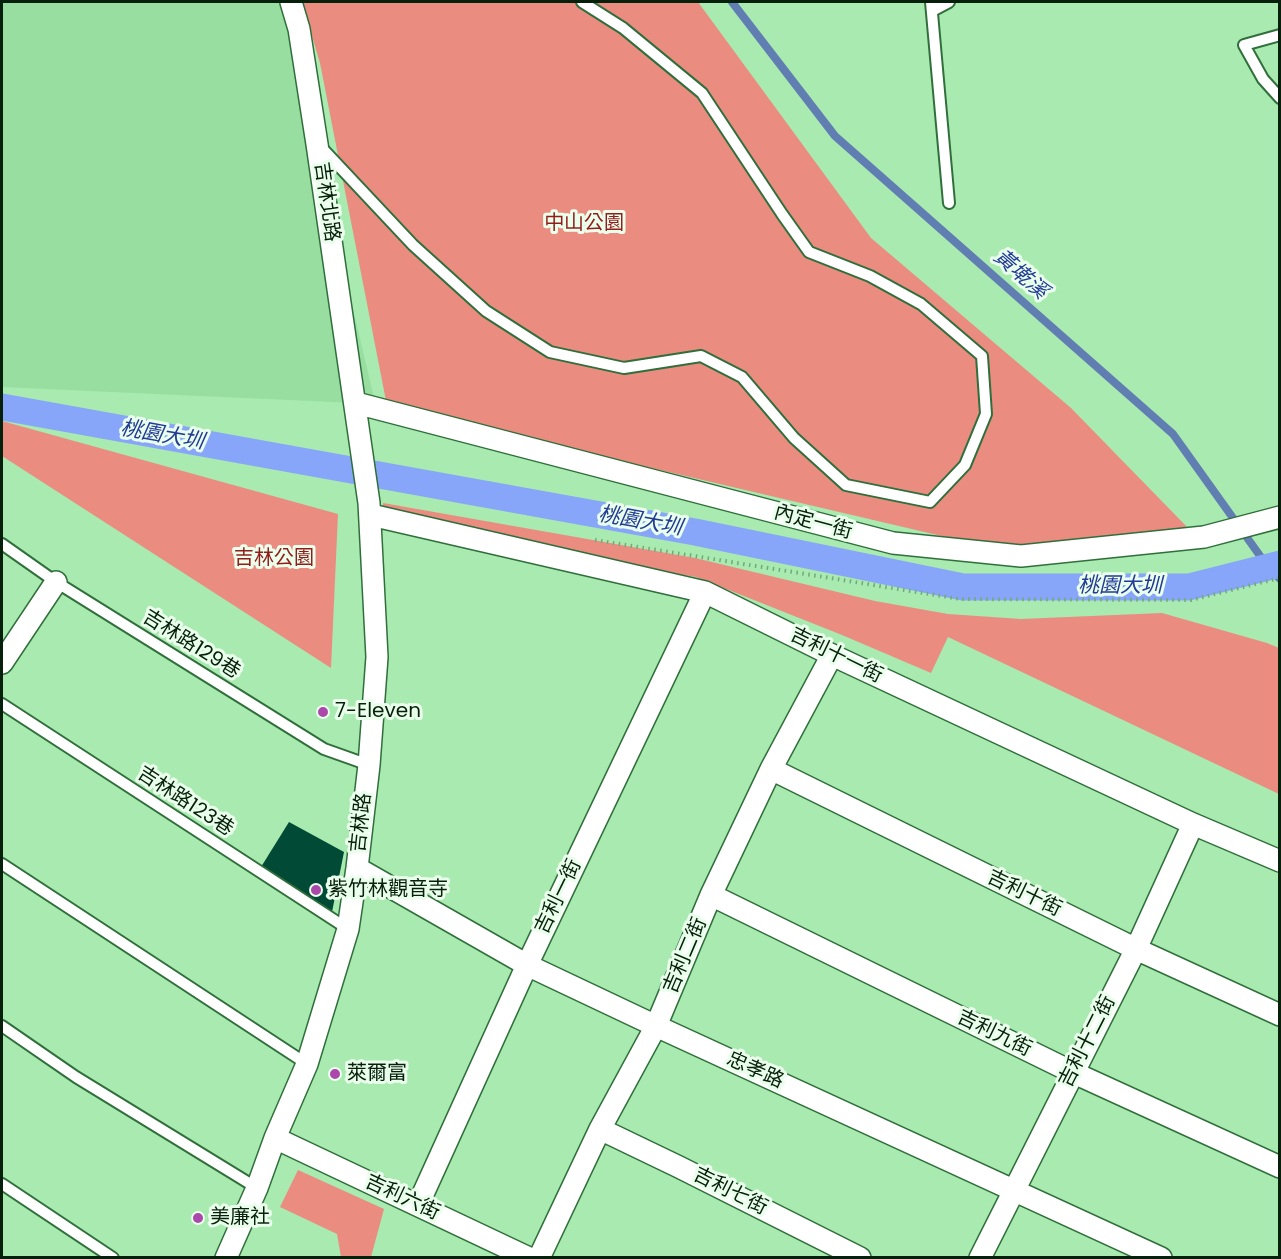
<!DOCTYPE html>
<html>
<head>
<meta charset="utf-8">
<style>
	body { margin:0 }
	#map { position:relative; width:1281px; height:1259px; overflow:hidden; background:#a8eaaf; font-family:Poppins,sans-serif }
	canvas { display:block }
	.frame { position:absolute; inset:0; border:3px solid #06200b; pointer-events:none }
</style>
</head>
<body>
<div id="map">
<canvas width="1281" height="1259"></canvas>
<div class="frame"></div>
</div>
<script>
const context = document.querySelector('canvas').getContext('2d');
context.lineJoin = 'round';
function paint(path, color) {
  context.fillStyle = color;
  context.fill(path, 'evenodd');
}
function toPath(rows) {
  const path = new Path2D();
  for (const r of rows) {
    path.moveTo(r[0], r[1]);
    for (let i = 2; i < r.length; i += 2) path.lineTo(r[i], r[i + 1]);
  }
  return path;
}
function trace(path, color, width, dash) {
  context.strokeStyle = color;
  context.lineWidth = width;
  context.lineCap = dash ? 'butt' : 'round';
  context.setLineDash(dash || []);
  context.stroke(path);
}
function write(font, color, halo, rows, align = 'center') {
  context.font = font + ' Poppins,"Noto Sans TC",sans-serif';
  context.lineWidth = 6;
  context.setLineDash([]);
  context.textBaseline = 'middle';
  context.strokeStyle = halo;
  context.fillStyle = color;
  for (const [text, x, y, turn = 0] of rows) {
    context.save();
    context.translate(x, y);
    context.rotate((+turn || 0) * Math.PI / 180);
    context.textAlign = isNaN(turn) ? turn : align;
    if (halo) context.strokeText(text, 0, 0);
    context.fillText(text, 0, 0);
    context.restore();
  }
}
paint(toPath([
	[2,2,280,2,380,423,356,403,2,387]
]), '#97dea0');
paint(toPath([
	[302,2,698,2,871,238,1071,408,1188,528,997,549,387,406,320,63],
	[2,421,338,514,331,668,2,456],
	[383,503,695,558,875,601,948,614,1021,619,1162,613,1267,643,1279,648,1279,794,948,637,931,673,842,635,696,577,383,524],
	[298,1170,384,1209,371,1257,341,1257,337,1234,280,1207]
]), '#eb8c81');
trace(toPath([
	[732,2,835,136,1173,434,1268,567,1280,579]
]), '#607eb2', 8);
trace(toPath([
	[2,407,695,532,963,587,1189,587,1280,564]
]), '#87a6f9', 27);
paint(toPath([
	[289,822,344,852,332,912,261,867]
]), '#004a36');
const service = toPath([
	[931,2,949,203],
	[932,11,949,2],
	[1280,35,1244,45,1263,79,1280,98],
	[320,146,413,245,486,311,550,352,624,368,701,356,742,377,794,438,846,485,930,502,965,465,986,414,982,356,921,304,870,276,809,252,782,214,702,93,623,28,582,2],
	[2,544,56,582,324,749,369,765],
	[2,704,348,929],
	[2,864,307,1064],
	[2,1026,76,1077,257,1188],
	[2,1184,113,1258]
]);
const minor = toPath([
	[356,403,893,543,1021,556,1204,537,1280,517],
	[371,515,705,592,832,655,1193,824,1280,861],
	[2,663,56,582],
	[771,769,1136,949,1280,1015],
	[357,868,527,965,656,1026,1161,1258],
	[711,895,1072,1072,1280,1167],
	[600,1129,679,1167,860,1258],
	[275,1138,529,1258],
	[418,1205,527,965,705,592],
	[226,1258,257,1188,275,1138,307,1064,348,929,357,868,369,765,377,657,369,503,317,144,299,29,291,2],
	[539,1258,600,1129,656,1026,711,895,771,769,832,655],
	[980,1258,1136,949,1193,824]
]);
trace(service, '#306f3b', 14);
trace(minor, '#306f3b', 24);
trace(toPath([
	[595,540,960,599,1191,600,1280,578]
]), '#73a87a', 4, [1.5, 4.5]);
trace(service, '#fff', 10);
trace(minor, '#fff', 21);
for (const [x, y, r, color] of [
	[323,712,6,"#ac47ac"],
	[316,890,6,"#ac47ac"],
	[335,1074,6,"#ac47ac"],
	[198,1218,6,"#ac47ac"]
]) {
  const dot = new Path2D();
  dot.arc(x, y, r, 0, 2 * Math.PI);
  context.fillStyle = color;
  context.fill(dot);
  trace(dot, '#eafeec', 2);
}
write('20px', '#06200b', '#eafeec', [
	["吉林北路",326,202,82],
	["內定一街",813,523,15],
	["吉林路129巷",191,645,32],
	["吉利十一街",836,656,26],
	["吉林路123巷",185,802,33],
	["吉林路",362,823,-84],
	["吉利十街",1024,894,26],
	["吉利一街",559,897,-64],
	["吉利二街",686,956,-67],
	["吉利九街",994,1034,26],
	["吉利十二街",1088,1042,-63],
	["忠孝路",755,1071,24],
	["吉利七街",730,1192,27],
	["吉利六街",402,1198,25]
]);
write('20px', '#931c1a', '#eafeec', [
	["中山公園",584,224],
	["吉林公園",274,559]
]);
write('20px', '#06200b', '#eafeec', [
	["7-Eleven",335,712],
	["紫竹林觀音寺",328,890],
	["萊爾富",347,1074],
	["美廉社",210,1218]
], 'left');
write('italic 21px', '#223a98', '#eafeec', [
	["黃墘溪",1020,275,41],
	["桃園大圳",162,436,10],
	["桃園大圳",640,522,10],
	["桃園大圳",1120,587]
]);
</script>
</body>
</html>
